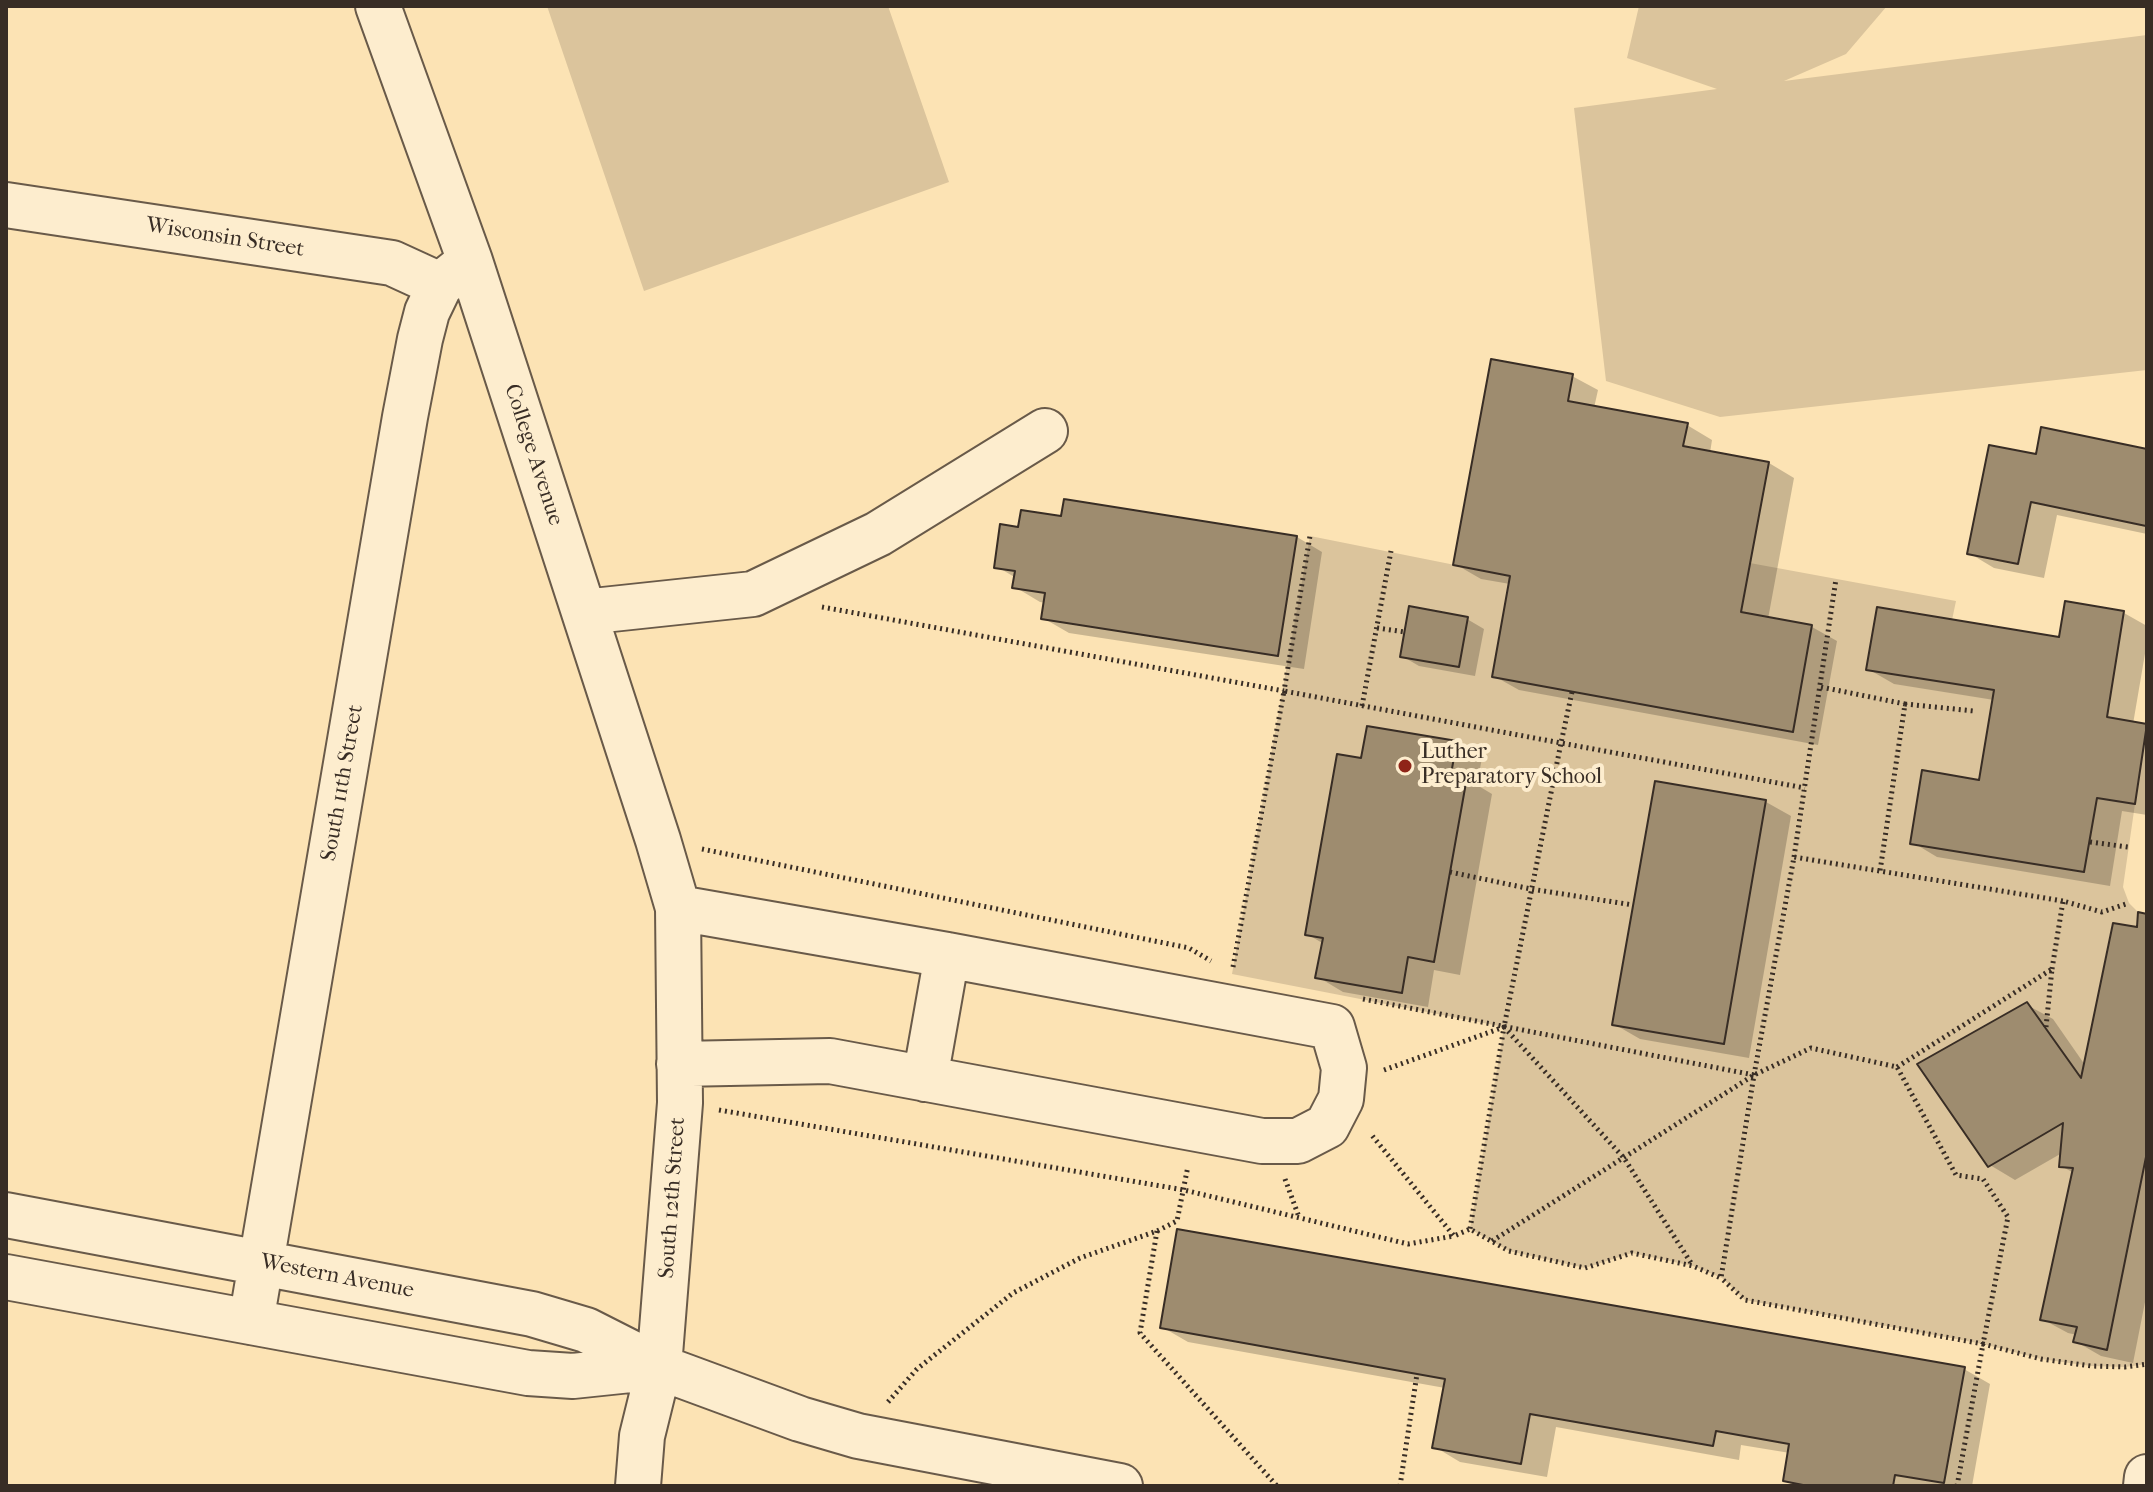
<!DOCTYPE html>
<html>
<head>
<meta charset="utf-8">
<style>
	body { margin:0 }
	#map { position:relative; width:2153px; height:1492px; overflow:hidden; background:#fce3b4; font-family:"IM FELL French Canon",serif }
	canvas { display:block }
	.frame { position:absolute; inset:0; border:8px solid #382d25; pointer-events:none }
</style>
</head>
<body>
<div id="map">
<canvas width="2153" height="1492"></canvas>
<div class="frame"></div>
</div>
<script>
const context = document.querySelector('canvas').getContext('2d');
context.lineJoin = 'round';
function paint(path, color) {
  context.fillStyle = color;
  context.fill(path, 'evenodd');
}
function toPath(rows) {
  const path = new Path2D();
  for (const r of rows) {
    path.moveTo(r[0], r[1]);
    for (let i = 2; i < r.length; i += 2) path.lineTo(r[i], r[i + 1]);
  }
  return path;
}
function trace(path, color, width, dash) {
  context.strokeStyle = color;
  context.lineWidth = width;
  context.lineCap = dash ? 'butt' : 'round';
  context.setLineDash(dash || []);
  context.stroke(path);
}
function write(font, color, halo, rows, align = 'center') {
  context.font = font + ' "IM FELL French Canon",serif';
  context.lineWidth = 8;
  context.setLineDash([]);
  context.textBaseline = 'middle';
  context.strokeStyle = halo;
  context.fillStyle = color;
  for (const [text, x, y, turn = 0] of rows) {
    context.save();
    context.translate(x, y);
    context.rotate((+turn || 0) * Math.PI / 180);
    context.textAlign = isNaN(turn) ? turn : align;
    if (halo) context.strokeText(text, 0, 0);
    context.fillText(text, 0, 0);
    context.restore();
  }
}
paint(toPath([
	[547,6,888,6,949,182,644,291],
	[1639,6,1887,6,1846,54,1784,81,2147,35,2147,370,1720,417,1606,381,1574,108,1717,89,1627,58],
	[1310,536,1510,576,1492,677,1792,732,1812,625,1741,612,1750,563,1956,601,1952,620,1877,608,1866,670,1994,690,1979,780,1922,770,1910,843,2084,872,2097,798,2135,804,2123,887,2129,903,2138,912,2137,927,2112,924,2081,1078,2027,1002,1988,1166,2063,1123,2059,1166,2073,1168,2040,1319,2077,1327,2074,1342,2106,1350,2147,1152,2147,1364,2125,1367,2091,1366,2041,1359,1983,1344,1745,1300,1722,1278,1693,1266,1632,1253,1585,1268,1509,1251,1470,1229,1504,1027,1232,974],
	[1468,618,1458,667,1400,657],
	[1367,726,1456,741,1451,774,1467,778,1434,962,1408,957,1402,993,1316,978,1323,938,1305,935,1337,754,1361,758],
	[1655,781,1766,800,1724,1044,1612,1024]
]), '#dbc49c');
paint(toPath([
	[1572,376,1598,390,1594,408,1687,425,1712,440,1710,453,1769,463,1794,478,1768,619,1812,627,1837,641,1818,745,1519,690,1494,676,1510,584,1481,579,1455,564],
	[2043,429,2147,451,2147,534,2057,515,2044,578,1994,568,1969,553,2037,456],
	[1063,518,1297,537,1322,552,1304,669,1069,633,1043,618,1046,603,1040,602,1015,587,1016,578,996,566,1020,529],
	[2066,603,2124,613,2147,626,2147,642,2133,724,2147,726,2147,815,2122,811,2110,886,1937,857,1912,842,1980,782,1994,700,1894,684,1868,669,2060,639],
	[1467,619,1484,629,1475,676,1419,666,1402,656],
	[1456,743,1482,758,1477,785,1492,794,1460,975,1434,970,1428,1007,1343,992,1318,977,1324,944,1307,934,1362,761],
	[1657,783,1766,802,1791,816,1749,1058,1640,1039,1614,1024],
	[2147,916,2147,1292,2133,1363,2101,1356,2075,1341,2077,1335,2068,1333,2042,1319,2074,1173,2061,1166,2062,1153,2015,1180,1990,1165,2027,1005,2053,1019,2085,1065,2139,929],
	[1162,1327,1964,1369,1990,1384,1972,1486,1794,1486,1785,1480,1790,1453,1741,1445,1739,1460,1556,1427,1547,1477,1460,1462,1435,1447,1445,1388,1188,1342]
]), '#0003');
const building = toPath([
	[1491,359,1573,374,1568,401,1688,423,1683,446,1769,462,1741,612,1812,625,1793,732,1492,677,1510,576,1453,565,1491,359],
	[2041,427,2147,449,2146,526,2031,502,2018,564,1967,554,1989,445,2036,454,2041,427],
	[1064,499,1297,536,1278,656,1041,619,1045,593,1012,588,1015,571,994,568,1000,524,1018,527,1021,510,1061,516,1064,499],
	[2065,601,2124,611,2107,717,2147,724,2135,804,2097,798,2084,872,1910,844,1922,770,1979,780,1994,690,1866,670,1877,607,2059,637,2065,601],
	[1409,606,1468,617,1459,667,1400,657,1409,606],
	[1367,726,1457,741,1451,774,1467,777,1434,962,1408,957,1402,993,1315,978,1323,938,1305,935,1337,754,1361,758,1367,726],
	[1655,781,1766,800,1724,1044,1612,1025,1655,781],
	[2138,912,2147,914,2147,1152,2107,1350,2073,1342,2077,1327,2040,1320,2073,1168,2059,1167,2063,1123,1988,1167,1917,1064,2027,1002,2081,1078,2113,923,2137,927,2138,912],
	[1177,1229,1965,1367,1944,1483,1895,1475,1893,1486,1808,1486,1783,1481,1789,1444,1716,1431,1713,1446,1530,1414,1521,1464,1432,1448,1445,1379,1160,1328,1177,1229]
]);
paint(building, '#9e8c6f');
trace(building, '#382d25', 2);
const minor = toPath([
	[378,6,470,261,658,840,678,908,680,1103,659,1367,642,1436,638,1486],
	[6,205,392,263,440,285],
	[584,612,753,594,878,534,1045,431],
	[678,908,947,955,1332,1027,1344,1068,1341,1099,1327,1126,1298,1141,1262,1141,830,1061,679,1064],
	[925,1079,947,955],
	[6,1215,532,1314,586,1330,659,1367,800,1419,858,1436,1120,1486],
	[6,1277,528,1373,573,1376,659,1367],
	[251,1322,405,417,420,339,427,312,440,285,470,261],
	[2146,1486,2147,1477]
]);
trace(minor, '#695a49', 48);
trace(toPath([
	[822,607,1284,691,1310,536],
	[1377,628,1405,632],
	[1821,687,1905,704,1880,871],
	[1572,692,1561,743,1805,788],
	[1905,704,1974,711],
	[1362,706,1391,551],
	[2090,842,2128,847],
	[702,849,1189,948,1211,961],
	[1794,857,1836,579],
	[1450,872,1531,889,1633,905],
	[1233,967,1284,691,1561,743,1504,1027,1624,1158,1693,1266],
	[2052,969,2063,901,2102,912,2129,903],
	[1363,999,1754,1075,1721,1278,1693,1266,1632,1253,1585,1268,1509,1251,1470,1229,1454,1236],
	[1897,1067,2052,969,2046,1027],
	[1384,1070,1504,1027,1470,1229],
	[1754,1075,1794,857,2063,901],
	[719,1110,1184,1190,1408,1244,1454,1236,1370,1133],
	[1285,1179,1299,1217],
	[1157,1231,1140,1333,1277,1486],
	[1492,1241,1754,1075,1811,1048,1897,1067,1956,1175,1983,1179,2008,1217,1983,1344,1745,1300,1721,1278],
	[888,1402,917,1369,1013,1293,1080,1258,1157,1231,1177,1221,1188,1166],
	[1400,1486,1417,1374],
	[1957,1486,1983,1344,2041,1359,2091,1366,2125,1367,2147,1364]
]), '#382d25', 5, [2, 4]);
trace(minor, '#fdedce', 44);
for (const [x, y, r, color] of [
	[1405,766,8,"#8f2418"]
]) {
  const dot = new Path2D();
  dot.arc(x, y, r, 0, 2 * Math.PI);
  context.fillStyle = color;
  context.fill(dot);
  trace(dot, '#fdedce', 3);
}
write('22px', '#382d25', '#fdedce', [
	["Wisconsin Street",225,238,9],
	["College Avenue",533,455,72],
	["South 11th Street",343,783,-80],
	["South 12th Street",673,1198,-86],
	["Western Avenue",337,1277,11]
]);
write('22px', '#382d25', '#fdedce', [
	["Luther",1421,753],
	["Preparatory School",1421,778]
], 'left');
</script>
</body>
</html>
